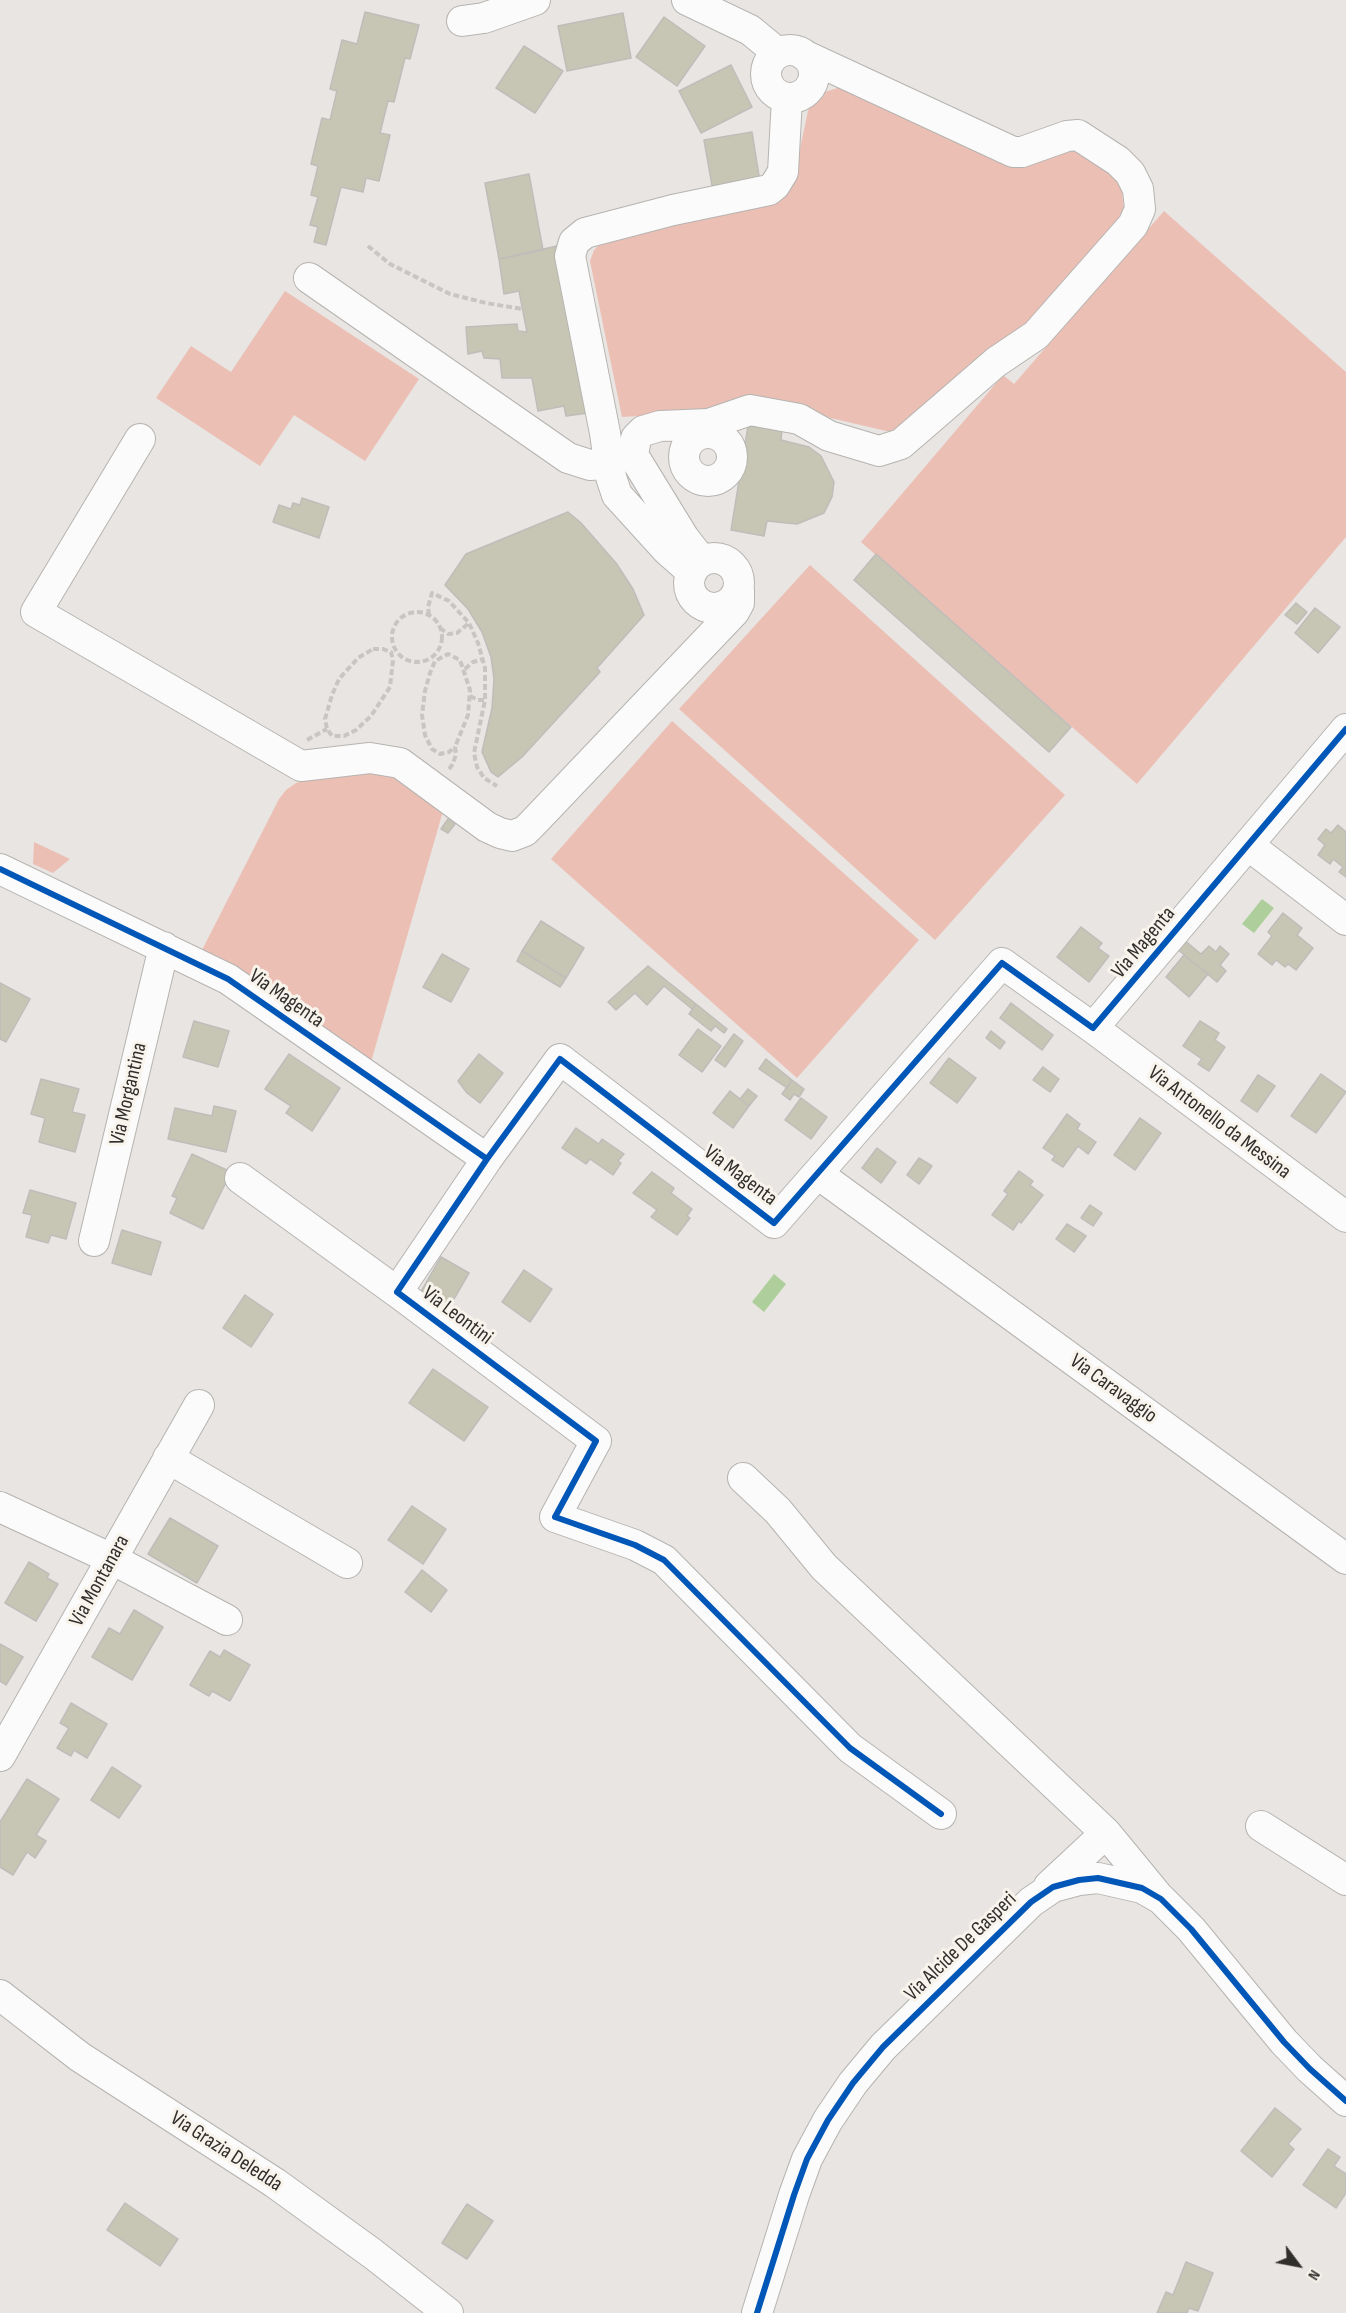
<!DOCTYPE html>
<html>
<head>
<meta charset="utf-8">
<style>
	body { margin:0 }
	#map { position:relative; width:1346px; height:2313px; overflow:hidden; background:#e8e5e2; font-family:"Sofia Sans Condensed",sans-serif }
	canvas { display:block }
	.north { position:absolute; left:1268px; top:2235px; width:60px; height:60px; -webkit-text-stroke:4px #f8f4ec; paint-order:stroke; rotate:122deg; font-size:16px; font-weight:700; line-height:24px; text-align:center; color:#312f2c }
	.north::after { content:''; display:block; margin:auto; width:21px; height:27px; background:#312f2c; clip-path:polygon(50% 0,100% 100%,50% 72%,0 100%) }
</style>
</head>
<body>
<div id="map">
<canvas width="1346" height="2313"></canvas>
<div class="north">N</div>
</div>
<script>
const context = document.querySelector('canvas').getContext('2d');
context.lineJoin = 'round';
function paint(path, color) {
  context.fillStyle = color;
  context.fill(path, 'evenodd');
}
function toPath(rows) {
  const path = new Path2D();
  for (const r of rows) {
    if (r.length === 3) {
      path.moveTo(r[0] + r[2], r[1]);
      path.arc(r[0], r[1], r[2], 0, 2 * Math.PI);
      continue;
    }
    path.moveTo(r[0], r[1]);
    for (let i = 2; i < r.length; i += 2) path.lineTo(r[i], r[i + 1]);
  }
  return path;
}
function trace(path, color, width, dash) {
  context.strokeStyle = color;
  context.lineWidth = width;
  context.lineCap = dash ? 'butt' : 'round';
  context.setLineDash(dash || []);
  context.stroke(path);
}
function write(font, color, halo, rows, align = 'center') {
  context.font = font + ' "Sofia Sans Condensed",sans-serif';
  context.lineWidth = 6;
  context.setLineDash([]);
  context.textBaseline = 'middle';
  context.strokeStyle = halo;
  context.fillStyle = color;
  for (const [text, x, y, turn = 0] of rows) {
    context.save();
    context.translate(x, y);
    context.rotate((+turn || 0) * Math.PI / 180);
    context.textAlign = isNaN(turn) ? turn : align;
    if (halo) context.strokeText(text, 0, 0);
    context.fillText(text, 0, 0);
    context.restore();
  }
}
paint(toPath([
	[841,87,1002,161,1065,146,1112,166,1121,185,1124,209,1122,220,1032,328,895,433,753,400,708,412,622,417,590,261,594,250,600,244,775,200,793,181,808,111,813,100,821,93],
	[1164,211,1346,372,1346,537,1137,784,861,542,1003,375,1014,384],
	[285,291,419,379,365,461,294,415,260,466,156,398,191,346,231,372],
	[810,565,1065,795,935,940,679,709],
	[672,721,919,940,797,1078,551,859],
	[362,773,384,775,395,778,443,811,371,1062,200,954,279,799,286,790,296,783,307,780],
	[34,842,70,859,53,873,33,864]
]), '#ecbfb5');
paint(toPath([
	[1262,899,1274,908,1254,933,1242,924],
	[774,1274,786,1284,764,1312,752,1302]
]), '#aecf9b');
const building = toPath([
	[365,12,419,25,410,59,405,58,394,102,388,101,380,133,390,135,379,181,366,178,363,192,341,187,326,245,314,242,318,227,310,225,318,197,311,195,318,166,311,164,322,118,330,120,337,91,330,89,342,40,357,44,365,12],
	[623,13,631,58,567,71,558,26,623,13],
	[664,17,705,46,677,86,636,57,664,17],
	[524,46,563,71,535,113,496,88,524,46],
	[731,65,752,107,701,133,679,91,731,65],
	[752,132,760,182,713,191,704,140,752,132],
	[529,174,543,250,499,259,485,183,529,174],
	[557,246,588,413,566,416,564,406,538,411,532,378,502,378,500,359,484,358,482,351,468,354,466,327,517,324,518,331,527,332,519,291,504,294,499,259,557,246],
	[748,426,782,429,781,440,809,447,821,456,834,482,832,497,824,513,797,524,767,521,764,536,731,530,748,426],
	[302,498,329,507,319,538,273,522,279,505,291,509,293,503,300,505,302,498],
	[568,512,581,523,616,563,633,589,644,615,597,668,600,672,522,757,498,777,491,772,482,752,492,708,494,679,491,657,482,632,468,609,445,585,466,554,568,512],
	[876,554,1071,727,1049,752,854,580,876,554],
	[1296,603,1307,612,1297,624,1285,615,1296,603],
	[1315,608,1340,627,1318,653,1295,633,1315,608],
	[448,819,455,824,448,833,441,829,448,819],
	[1338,825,1346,832,1346,877,1339,872,1343,867,1333,859,1330,864,1318,855,1325,845,1318,839,1326,829,1331,833,1338,825],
	[1283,913,1302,928,1297,935,1313,948,1296,970,1288,964,1285,967,1276,960,1272,965,1258,954,1272,936,1268,932,1283,913],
	[541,921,584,948,566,978,522,951,541,921],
	[1081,927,1102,943,1098,948,1109,956,1089,982,1057,957,1081,927],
	[1183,939,1201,954,1209,946,1216,952,1220,946,1229,954,1220,965,1226,971,1217,982,1176,948,1183,939],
	[522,951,566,978,560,987,517,961,522,951],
	[442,954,469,969,451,1002,423,987,442,954],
	[1184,955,1208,974,1189,997,1166,977,1184,955],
	[648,966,696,1004,692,1009,664,986,647,1005,635,993,616,1010,608,1002,648,966],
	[0,983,30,999,6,1042,0,1039,0,983],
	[1011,1003,1053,1035,1042,1050,1000,1018,1011,1003],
	[696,1004,727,1029,724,1033,715,1026,711,1031,689,1014,696,1004],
	[194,1021,229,1031,218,1067,183,1057,194,1021],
	[1200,1021,1219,1033,1215,1040,1225,1047,1209,1071,1198,1064,1202,1059,1183,1046,1200,1021],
	[698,1029,721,1046,702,1072,679,1055,698,1029],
	[991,1031,1005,1042,1000,1049,986,1038,991,1031],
	[734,1034,743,1041,725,1067,715,1060,734,1034],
	[289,1054,340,1088,312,1131,286,1113,291,1106,265,1089,289,1054],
	[479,1054,503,1073,480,1103,467,1093,458,1081,479,1054],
	[949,1058,976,1078,957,1103,930,1083,949,1058],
	[766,1059,792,1080,787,1088,759,1069,766,1059],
	[1043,1067,1059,1079,1050,1092,1033,1080,1043,1067],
	[1321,1074,1346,1092,1316,1133,1291,1116,1321,1074],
	[1258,1075,1275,1086,1257,1112,1241,1101,1258,1075],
	[41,1079,79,1089,72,1112,85,1115,75,1152,39,1142,45,1118,31,1114,41,1079],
	[792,1080,804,1089,799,1097,794,1094,790,1100,782,1094,792,1080],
	[748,1089,757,1096,749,1106,740,1099,748,1089],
	[730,1091,749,1106,733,1128,713,1113,730,1091],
	[801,1098,827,1117,811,1139,785,1120,801,1098],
	[214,1106,236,1111,226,1152,168,1139,175,1108,212,1116,214,1106],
	[1067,1114,1080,1124,1077,1129,1096,1142,1088,1154,1078,1146,1063,1167,1052,1160,1055,1156,1043,1148,1067,1114],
	[1140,1118,1161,1133,1135,1170,1114,1155,1140,1118],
	[576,1128,599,1144,602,1139,624,1154,618,1161,621,1163,613,1175,590,1159,586,1164,562,1148,576,1128],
	[877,1148,896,1162,881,1183,862,1168,877,1148],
	[192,1154,231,1172,203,1229,170,1213,177,1198,172,1196,192,1154],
	[919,1158,932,1166,919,1184,907,1175,919,1158],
	[1019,1171,1033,1181,1030,1185,1043,1195,1021,1223,1019,1221,1013,1230,992,1215,1008,1194,1004,1191,1019,1171],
	[652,1172,674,1188,671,1193,692,1209,687,1216,690,1218,677,1235,651,1217,657,1210,633,1193,652,1172],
	[30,1190,76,1203,66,1239,51,1235,48,1243,26,1237,32,1215,23,1213,30,1190],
	[1090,1205,1102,1213,1093,1226,1081,1218,1090,1205],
	[1067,1224,1086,1236,1074,1252,1056,1239,1067,1224],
	[122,1230,161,1242,151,1275,112,1263,122,1230],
	[441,1257,469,1273,447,1311,419,1295,441,1257],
	[524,1270,552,1289,530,1322,502,1302,524,1270],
	[245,1295,273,1314,251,1347,223,1328,245,1295],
	[433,1369,488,1407,464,1441,409,1403,433,1369],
	[412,1506,446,1529,423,1564,388,1540,412,1506],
	[170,1518,218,1546,197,1583,148,1554,170,1518],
	[29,1562,49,1574,47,1578,58,1584,36,1621,5,1603,29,1562],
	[422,1570,447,1590,431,1612,405,1592,422,1570],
	[134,1610,163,1627,132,1680,92,1657,109,1628,120,1634,134,1610],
	[0,1644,23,1657,6,1685,0,1681,0,1644],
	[224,1650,250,1665,230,1701,212,1691,209,1696,190,1685,210,1651,220,1657,224,1650],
	[71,1703,107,1724,87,1758,74,1750,71,1756,57,1748,69,1728,60,1723,71,1703],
	[112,1767,141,1786,119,1818,91,1800,112,1767],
	[27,1779,59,1799,36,1835,46,1841,35,1858,27,1852,13,1875,0,1867,0,1822,27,1779],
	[1275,2108,1301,2129,1288,2144,1294,2149,1272,2177,1241,2151,1275,2108],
	[1328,2149,1340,2157,1334,2166,1346,2174,1346,2193,1336,2208,1303,2185,1328,2149],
	[125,2203,178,2239,160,2266,107,2230,125,2203],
	[467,2204,493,2221,467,2259,442,2243,467,2204],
	[1186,2262,1213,2273,1198,2311,1189,2308,1187,2313,1157,2313,1166,2292,1173,2295,1186,2262]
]);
paint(building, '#c7c6b4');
trace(building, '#bebdba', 1.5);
const minor = toPath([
	[687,0,750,30,778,53],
	[462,21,484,18,535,0],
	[790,74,24],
	[309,278,568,458,590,465,609,463],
	[708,457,24],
	[140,439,36,612,301,766,370,758,400,763,487,827,500,833,512,836,525,831,533,823,734,612,739,603,739,590],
	[714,583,25],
	[702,561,684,538,633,455,636,438,643,431,660,426,709,424,750,410,799,419,829,436,879,451,901,444,996,362,1036,335,1133,225,1140,209,1138,189,1130,173,1118,161,1078,135,1067,136,1022,152,1013,152,804,55],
	[692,572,667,550,617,495,611,477,605,433,570,256,574,242,585,233,673,210,769,190,775,185,783,172,787,98],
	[1248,845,1346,920],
	[0,869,228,979,487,1159,560,1059,774,1223,1002,963,1093,1028,1346,729],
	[1093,1028,1346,1217],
	[487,1159,397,1292,596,1441,555,1517,635,1545,664,1560,850,1748,941,1814],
	[818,1174,1346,1559],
	[240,1178,397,1292],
	[94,1241,164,947],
	[168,1458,347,1563],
	[743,1478,778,1511,824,1567,1106,1833,1157,1895],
	[0,1507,112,1559,227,1620],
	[0,1756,199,1405],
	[1261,1826,1346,1880],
	[1049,1886,1106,1833],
	[0,1995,80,2057,275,2183,373,2254,448,2313],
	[757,2313,794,2195,807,2159,828,2120,853,2083,883,2047,1031,1902,1053,1887,1079,1880,1098,1878,1142,1888,1161,1899,1191,1929,1284,2042,1310,2069,1346,2101]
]);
trace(minor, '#b5b4b1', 32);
trace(toPath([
	[368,246,390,264,450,294,486,303,522,309],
	[417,637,25],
	[429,615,428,607,432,593,449,601,469,623,478,643,485,668,485,700,474,753,477,767,484,778,497,786],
	[440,628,448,634,457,633,469,623],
	[373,649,383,649,391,652,393,660,390,687,371,716,356,730,344,736,332,736,327,729,325,719,332,695,339,679,358,658,373,649],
	[465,669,473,662,483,659],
	[470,696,478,700,485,700],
	[307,740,327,729],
	[449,769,453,764,456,754,455,747,468,715,470,690,460,660,448,654,435,661,430,673,425,691,422,715,425,735,432,749,440,754,449,752,455,747]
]), '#c7c6c5', 4, [6, 3]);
trace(minor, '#fcfbfb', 30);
trace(toPath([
	[0,869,228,979,487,1159,560,1059,774,1223,1002,963,1093,1028,1346,729],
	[487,1159,397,1292,596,1441,555,1517,635,1545,664,1560,850,1748,941,1814],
	[757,2313,794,2195,807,2159,828,2120,853,2083,883,2047,1031,1902,1053,1887,1079,1880,1098,1878,1142,1888,1161,1899,1191,1929,1284,2042,1310,2069,1346,2101]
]), '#0057b8', 6);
write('21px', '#312f2c', '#f8f4ec', [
	["Via Magenta",1144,943,-50],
	["Via Magenta",286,999,35],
	["Via Morgantina",129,1094,-77],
	["Via Antonello da Messina",1219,1123,37],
	["Via Magenta",740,1176,37],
	["Via Leontini",457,1316,37],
	["Via Caravaggio",1113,1389,36],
	["Via Montanara",100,1581,-61],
	["Via Alcide De Gasperi",961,1947,-44],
	["Via Grazia Deledda",226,2152,33]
]);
</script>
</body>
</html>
